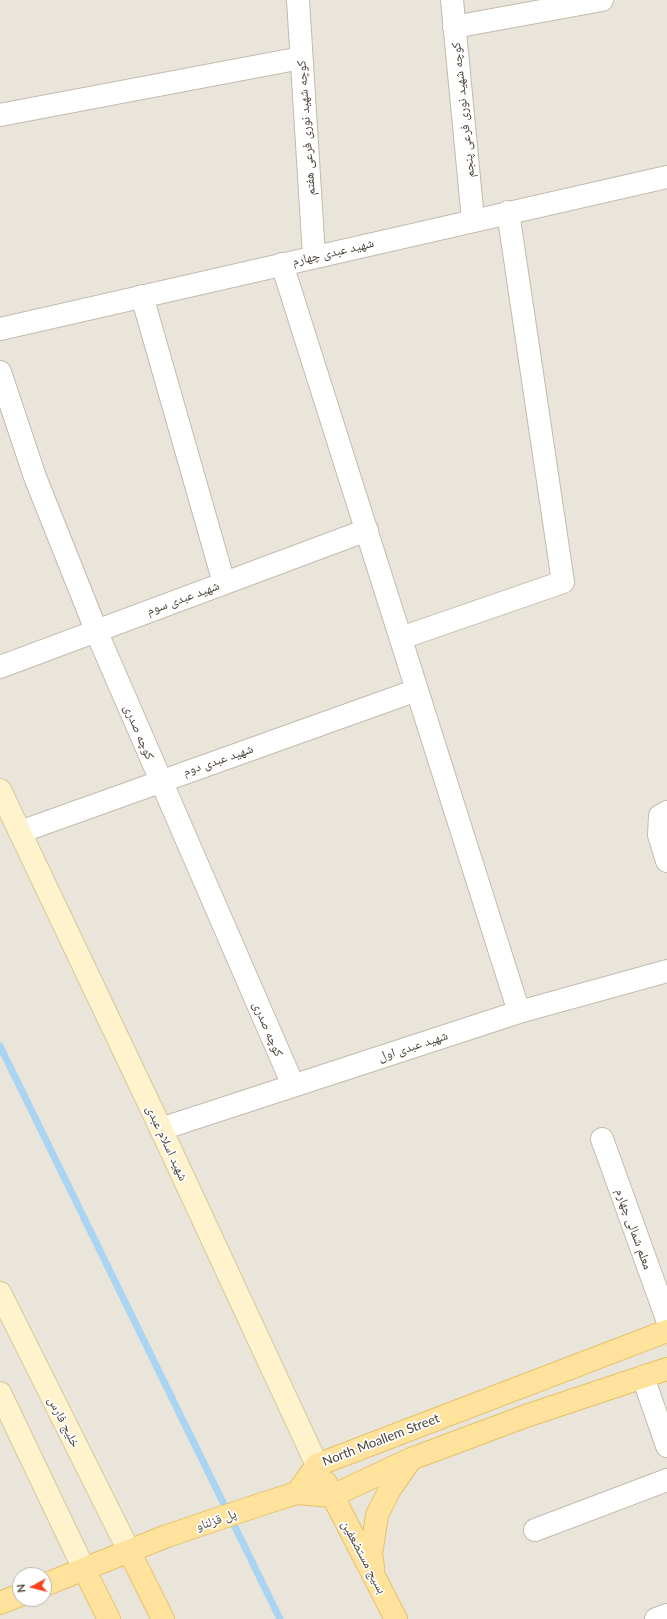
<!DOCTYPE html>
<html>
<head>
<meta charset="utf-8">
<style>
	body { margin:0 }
	#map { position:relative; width:667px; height:1619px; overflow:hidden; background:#f6f3ec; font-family:Lato,sans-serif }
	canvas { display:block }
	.north { position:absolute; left:12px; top:1567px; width:40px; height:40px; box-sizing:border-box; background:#fff; border:1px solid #b7b4b0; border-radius:50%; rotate:263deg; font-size:11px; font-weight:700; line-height:16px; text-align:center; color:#4b4439 }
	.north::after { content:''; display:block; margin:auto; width:14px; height:18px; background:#fc3f1d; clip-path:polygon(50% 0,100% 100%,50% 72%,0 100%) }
</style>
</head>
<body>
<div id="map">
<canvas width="667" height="1619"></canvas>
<div class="north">N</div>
</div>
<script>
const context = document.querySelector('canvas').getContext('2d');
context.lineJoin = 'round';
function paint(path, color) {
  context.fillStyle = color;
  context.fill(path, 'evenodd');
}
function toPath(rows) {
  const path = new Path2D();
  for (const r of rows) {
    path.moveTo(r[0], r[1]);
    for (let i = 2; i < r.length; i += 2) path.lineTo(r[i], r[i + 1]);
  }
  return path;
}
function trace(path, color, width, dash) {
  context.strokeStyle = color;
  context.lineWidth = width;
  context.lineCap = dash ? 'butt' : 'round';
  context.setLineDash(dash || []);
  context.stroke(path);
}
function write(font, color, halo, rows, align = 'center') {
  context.font = font + ' Lato,"Noto Naskh Arabic",sans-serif';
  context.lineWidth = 3.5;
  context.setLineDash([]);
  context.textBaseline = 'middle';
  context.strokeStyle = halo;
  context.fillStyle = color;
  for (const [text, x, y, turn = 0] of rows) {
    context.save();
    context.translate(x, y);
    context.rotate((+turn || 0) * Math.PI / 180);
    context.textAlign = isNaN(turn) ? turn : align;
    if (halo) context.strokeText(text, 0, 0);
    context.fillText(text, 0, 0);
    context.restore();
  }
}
paint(toPath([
	[0,0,667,0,667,1619,0,1619],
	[20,1575,44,1575,44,1599,20,1599]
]), '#eae5da');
trace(toPath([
	[0,1046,280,1619]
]), '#a9d4f2', 7);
const minor = toPath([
	[298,0,314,256],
	[452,0,473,220],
	[454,27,602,0],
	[0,115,301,58],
	[282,264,519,1012],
	[142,296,224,583],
	[0,329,667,177],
	[0,372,35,477,100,640,293,1085],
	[401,638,563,582,508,212],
	[0,667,367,530],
	[667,812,660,816,659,835,667,861],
	[20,832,417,690],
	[161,1129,519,1012,667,971],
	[602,1139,667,1319],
	[643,1377,667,1446],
	[535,1530,667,1480],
	[656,1619,667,1615]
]);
const secondary = toPath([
	[0,790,161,1129,317,1465],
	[0,1293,129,1551],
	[0,1393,84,1569]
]);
const primary = toPath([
	[326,1483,396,1619],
	[297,1493,317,1465,667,1331],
	[129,1551,163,1619],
	[373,1568,371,1554,377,1515,390,1489,411,1459],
	[84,1569,109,1619],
	[44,1585,167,1536,265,1503,297,1493,332,1496,411,1459,526,1416,667,1369],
	[0,1603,20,1595]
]);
trace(minor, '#c2bbae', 24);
trace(secondary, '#d6c79b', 24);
trace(primary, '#e6c16a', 24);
trace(minor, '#fff', 22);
trace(secondary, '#fff3cd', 22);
trace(primary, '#ffe39c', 22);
write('13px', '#4b4439', '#fff', [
	["کوچه شهید نوری فرعی پنجم",463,110,-96],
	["کوچه شهید نوری فرعی هفتم",306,128,-94],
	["شهید عبدی چهارم",333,252,-13],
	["شهید عبدی سوم",183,598,-20],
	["کوچه صدری",139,732,67],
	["شهید عبدی دوم",218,760,-19],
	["کوچه صدری",268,1029,67],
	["شهید عبدی اول",413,1046,-18],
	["شهید اسلام عبدی",167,1143,65],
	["معلم شمالی چهارم",634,1229,70],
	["خلیج فارس",64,1422,63],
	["North Moallem Street",381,1440,-21],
	["پل قزلناو",216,1520,-19],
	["بسیج مستضعفین",364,1557,62]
]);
</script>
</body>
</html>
